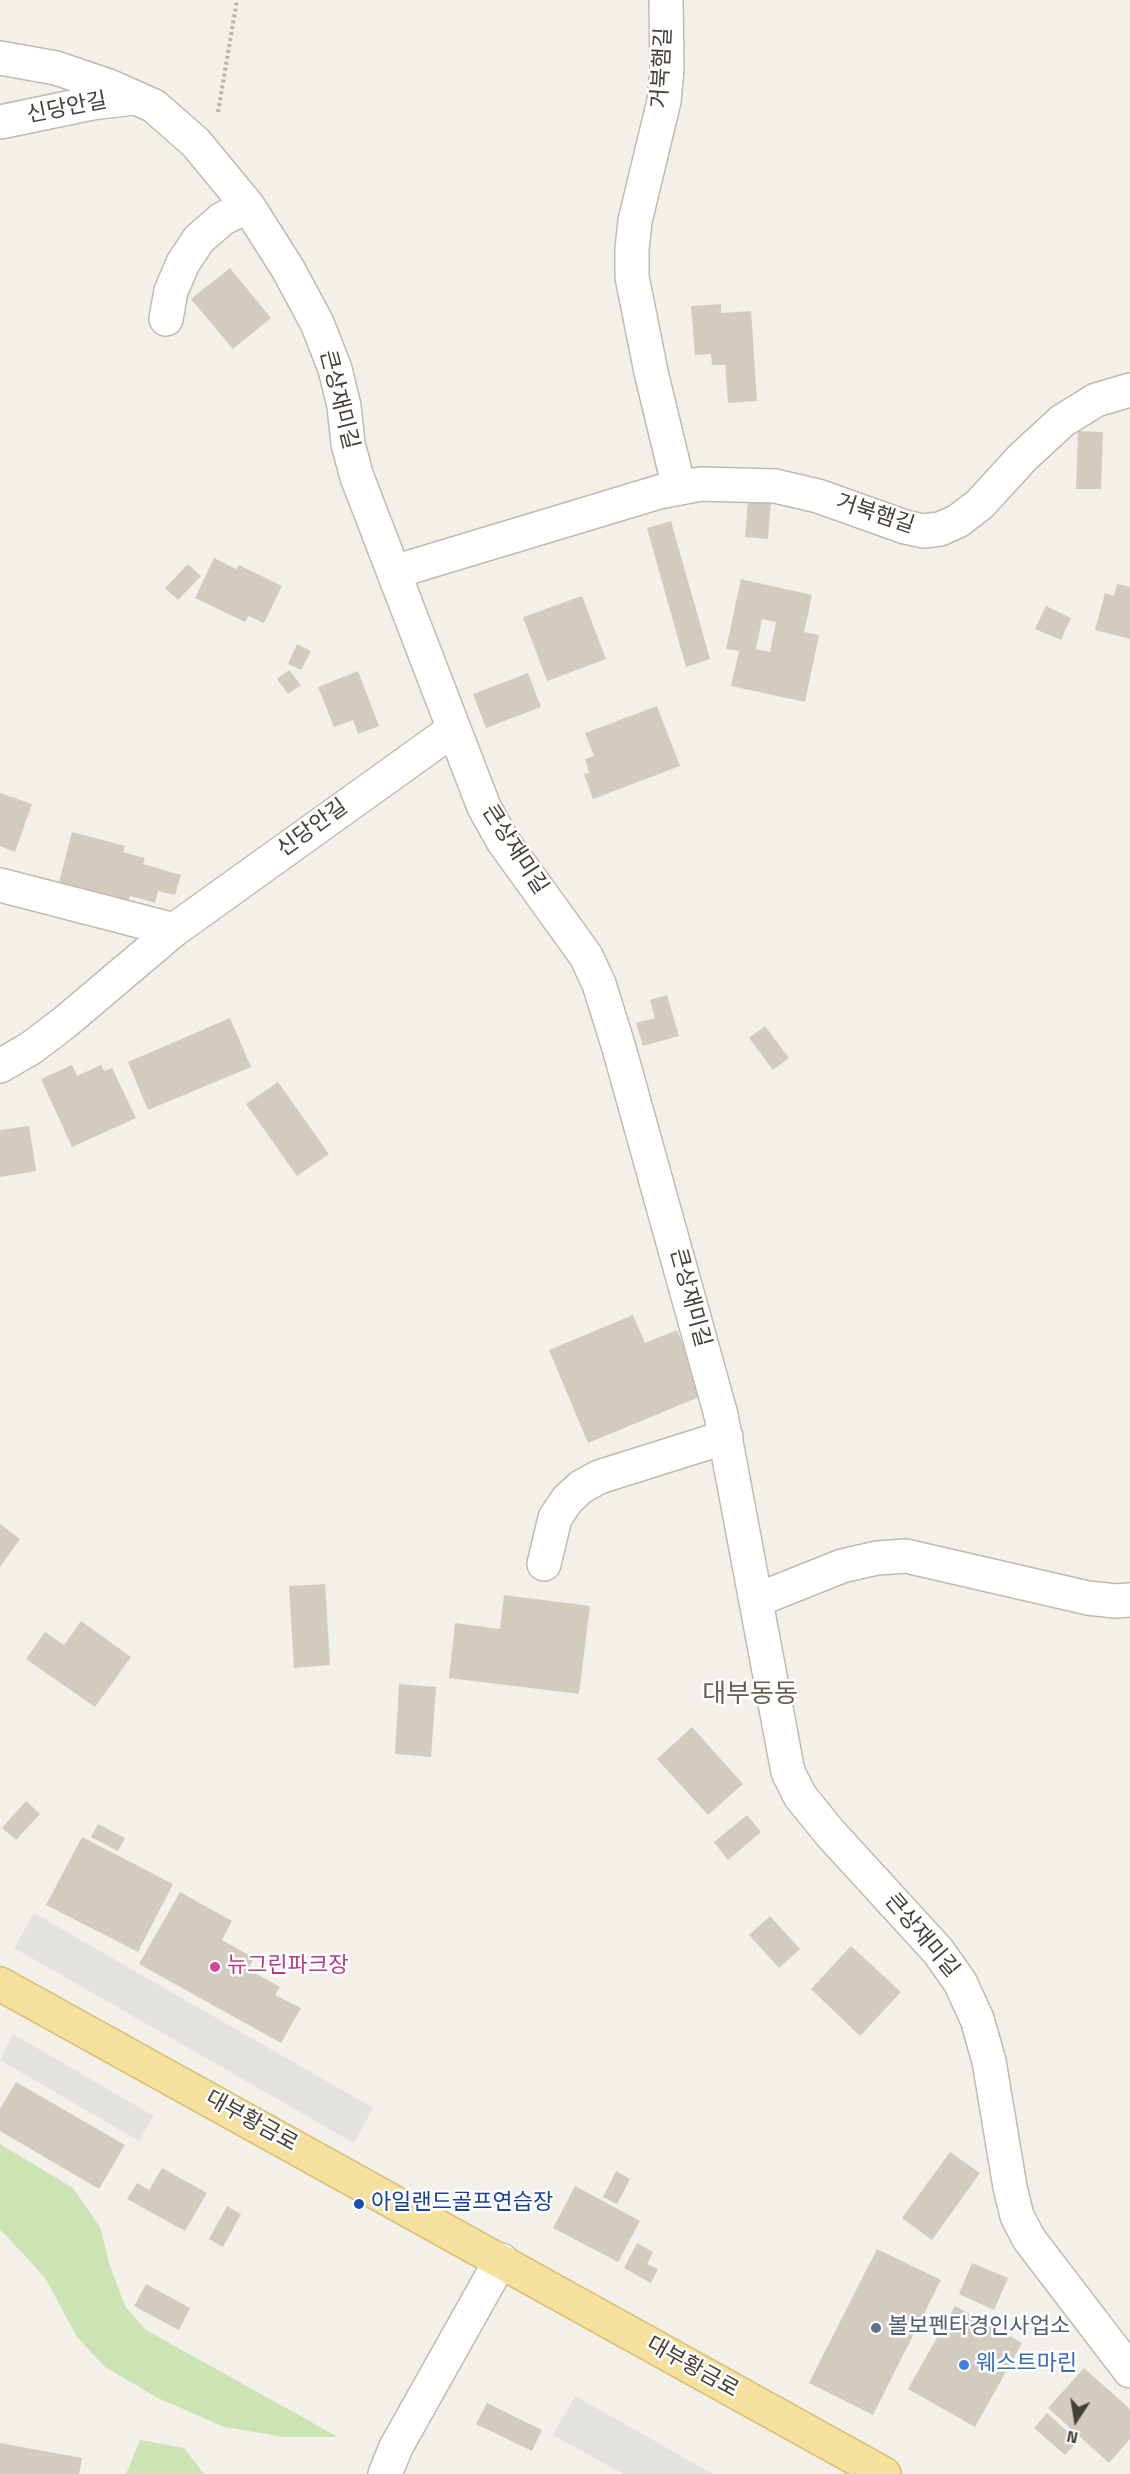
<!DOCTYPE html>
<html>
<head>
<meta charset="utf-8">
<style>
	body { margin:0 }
	#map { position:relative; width:1130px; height:2474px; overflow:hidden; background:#f2f0e8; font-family:"Titillium Web",sans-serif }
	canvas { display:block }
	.north { position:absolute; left:1046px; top:2390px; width:60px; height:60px; -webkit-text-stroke:4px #fff; paint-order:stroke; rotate:192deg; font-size:16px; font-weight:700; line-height:24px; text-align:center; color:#454037 }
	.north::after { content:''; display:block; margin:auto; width:21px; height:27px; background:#454037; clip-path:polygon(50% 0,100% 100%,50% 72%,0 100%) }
</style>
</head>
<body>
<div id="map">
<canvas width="1130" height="2474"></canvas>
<div class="north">N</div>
</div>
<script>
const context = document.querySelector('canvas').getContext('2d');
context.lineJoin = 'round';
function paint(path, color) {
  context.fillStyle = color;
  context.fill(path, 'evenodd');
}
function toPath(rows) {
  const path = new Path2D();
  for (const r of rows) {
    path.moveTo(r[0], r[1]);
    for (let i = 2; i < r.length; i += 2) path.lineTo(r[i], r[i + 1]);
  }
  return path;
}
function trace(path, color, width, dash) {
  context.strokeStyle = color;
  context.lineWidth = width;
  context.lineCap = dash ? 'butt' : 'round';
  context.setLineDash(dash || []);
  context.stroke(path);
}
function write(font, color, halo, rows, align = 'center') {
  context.font = font + ' "Titillium Web","Noto Sans KR",sans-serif';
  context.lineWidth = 5;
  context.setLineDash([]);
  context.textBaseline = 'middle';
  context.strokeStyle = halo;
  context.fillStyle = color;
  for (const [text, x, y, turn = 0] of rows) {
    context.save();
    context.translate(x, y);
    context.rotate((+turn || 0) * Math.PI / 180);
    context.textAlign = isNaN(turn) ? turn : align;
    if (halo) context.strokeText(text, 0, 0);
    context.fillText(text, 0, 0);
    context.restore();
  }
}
paint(toPath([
	[0,2144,73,2188,100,2227,110,2266,125,2306,146,2330,338,2437,284,2437,224,2427,158,2398,105,2367,77,2337,45,2278,0,2229],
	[140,2440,184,2448,204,2474,126,2474]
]), '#cce3b4');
paint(toPath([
	[34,1913,373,2108,354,2143,14,1948],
	[13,2034,154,2116,139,2141,0,2060],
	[575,2396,713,2474,623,2474,553,2435]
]), '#e4e2df');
paint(toPath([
	[230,268,271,318,233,349,191,299],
	[721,304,721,313,751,311,757,401,728,403,725,365,712,365,711,354,695,355,691,306],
	[1078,431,1103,432,1101,489,1076,489],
	[748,499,771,501,768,539,745,537],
	[671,521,710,659,686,667,647,528],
	[214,558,236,569,239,565,282,586,264,623,248,616,245,622,195,598],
	[188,564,201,576,178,600,165,588],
	[741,579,812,595,804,632,819,635,805,702,731,686,739,651,726,649],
	[762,619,776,622,770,652,756,649],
	[1117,584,1130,587,1130,639,1095,630,1105,593,1114,596],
	[582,596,606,659,547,681,523,617],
	[1046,606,1071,618,1061,640,1035,629],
	[297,644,311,651,301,670,288,664],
	[289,670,301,685,288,694,277,679],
	[358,671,379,726,358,734,353,720,334,727,318,687],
	[528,673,541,707,486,728,473,694],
	[657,706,680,766,593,799,584,774,589,773,585,759,594,756,585,733],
	[0,793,32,804,15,852,0,846],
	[72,832,125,846,123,852,145,858,143,864,181,875,175,895,158,891,155,903,130,896,127,905,58,886],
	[667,995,679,1036,643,1046,636,1023,655,1018,650,1000],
	[230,1018,251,1067,148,1110,128,1062],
	[765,1026,789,1058,773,1070,749,1038],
	[72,1065,77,1076,101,1065,104,1071,112,1068,136,1118,72,1147,41,1079],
	[278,1082,329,1154,297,1176,246,1104],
	[29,1126,36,1171,0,1177,0,1130],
	[633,1315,645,1343,677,1330,704,1395,588,1443,549,1350],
	[0,1524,20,1539,0,1567],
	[325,1584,330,1665,294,1668,289,1586],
	[504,1595,590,1606,579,1694,449,1678,455,1623,500,1629],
	[81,1621,131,1657,95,1707,26,1659,45,1632,64,1645],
	[399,1684,436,1687,431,1757,395,1754],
	[692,1727,743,1784,708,1815,657,1759],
	[26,1801,40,1814,16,1840,2,1828],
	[747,1815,761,1832,728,1860,714,1842],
	[98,1824,125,1838,118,1851,91,1837],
	[82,1837,173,1884,138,1952,46,1905],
	[180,1892,232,1921,222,1940,254,1958,248,1969,280,1987,275,1995,301,2008,281,2043,139,1964],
	[770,1916,800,1949,779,1968,749,1935],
	[851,1946,901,1992,860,2036,811,1989],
	[16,2082,125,2145,99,2189,0,2131,0,2109],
	[950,2152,980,2173,932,2240,902,2218],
	[162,2168,207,2193,185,2231,127,2199,137,2183,149,2190],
	[616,2171,630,2179,617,2204,603,2197],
	[575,2186,640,2221,618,2262,553,2228],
	[227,2206,241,2214,223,2247,209,2239],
	[637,2243,653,2252,647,2264,658,2269,651,2283,624,2268],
	[877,2249,941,2280,873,2415,809,2383],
	[972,2263,1008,2278,994,2310,959,2294],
	[146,2284,190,2308,179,2330,134,2306],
	[955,2306,1022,2343,975,2427,908,2389],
	[1084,2368,1130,2409,1130,2439,1109,2463,1048,2408],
	[487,2403,542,2430,532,2451,476,2424],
	[1047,2413,1078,2441,1065,2455,1034,2428],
	[0,2443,82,2458,79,2474,0,2474]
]), '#d3ccbe');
const minor = toPath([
	[666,0,667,69,664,101,635,221,632,249,632,277,651,372,679,488],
	[0,58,56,68,109,86,154,106,196,143,248,206,288,269,317,323,335,369,344,406,348,444,357,477,484,807,503,841,586,956,599,984,619,1048,721,1415,788,1772,800,1796,830,1833,938,1951,960,1982,977,2019,989,2061,1010,2187,1017,2216,1029,2239,1130,2371],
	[0,122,92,103,133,98],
	[166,319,171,291,183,263,199,239,222,219,248,206],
	[394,572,659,492,701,484,775,486,818,496,905,527,923,531,940,529,958,521,980,504,1022,458,1062,421,1096,400,1130,390],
	[0,885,174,930],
	[0,1066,31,1048,64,1023,174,930,454,729],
	[544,1564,555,1518,567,1500,581,1487,599,1477,726,1437],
	[757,1600,842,1566,877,1558,906,1556,1088,1598,1115,1601,1130,1600],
	[385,2474,396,2447,501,2260]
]);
const major = toPath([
	[0,1984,884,2474]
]);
trace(minor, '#c0bbae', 36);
trace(major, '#d9bd6f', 36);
trace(toPath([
	[218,112,237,0]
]), '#beb49e', 4, [3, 3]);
trace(minor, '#fff', 33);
trace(major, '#f5e09e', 33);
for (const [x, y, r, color] of [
	[215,1967,6,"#d1479c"],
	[359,2204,6,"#1a4fb4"],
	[876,2328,6,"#5c6f8a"],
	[964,2365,6,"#3f7fe0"]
]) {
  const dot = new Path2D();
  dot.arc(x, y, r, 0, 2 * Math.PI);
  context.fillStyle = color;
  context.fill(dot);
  trace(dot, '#fff', 2);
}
write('22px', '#454037', '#fff', [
	["거북햄길",663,68,-87],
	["신당안길",67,109,-11],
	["큰상재미길",338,400,76],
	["거북햄길",875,515,18],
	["신당안길",313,829,-36],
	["큰상재미길",514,850,57],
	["큰상재미길",689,1298,75],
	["큰상재미길",921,1936,50],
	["대부황금로",251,2122,29],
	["대부황금로",692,2368,29]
]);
write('22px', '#b23c85', '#fff', [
	["뉴그린파크장",227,1967]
], 'left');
write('22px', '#164399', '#fff', [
	["아일랜드골프연습장",371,2204]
], 'left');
write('22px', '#4e5e75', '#fff', [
	["볼보펜타경인사업소",888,2328]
], 'left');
write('22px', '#366cbe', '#fff', [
	["웨스트마린",976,2365]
], 'left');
write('26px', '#675f50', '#fff', [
	["대부동동",750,1696]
]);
</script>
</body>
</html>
